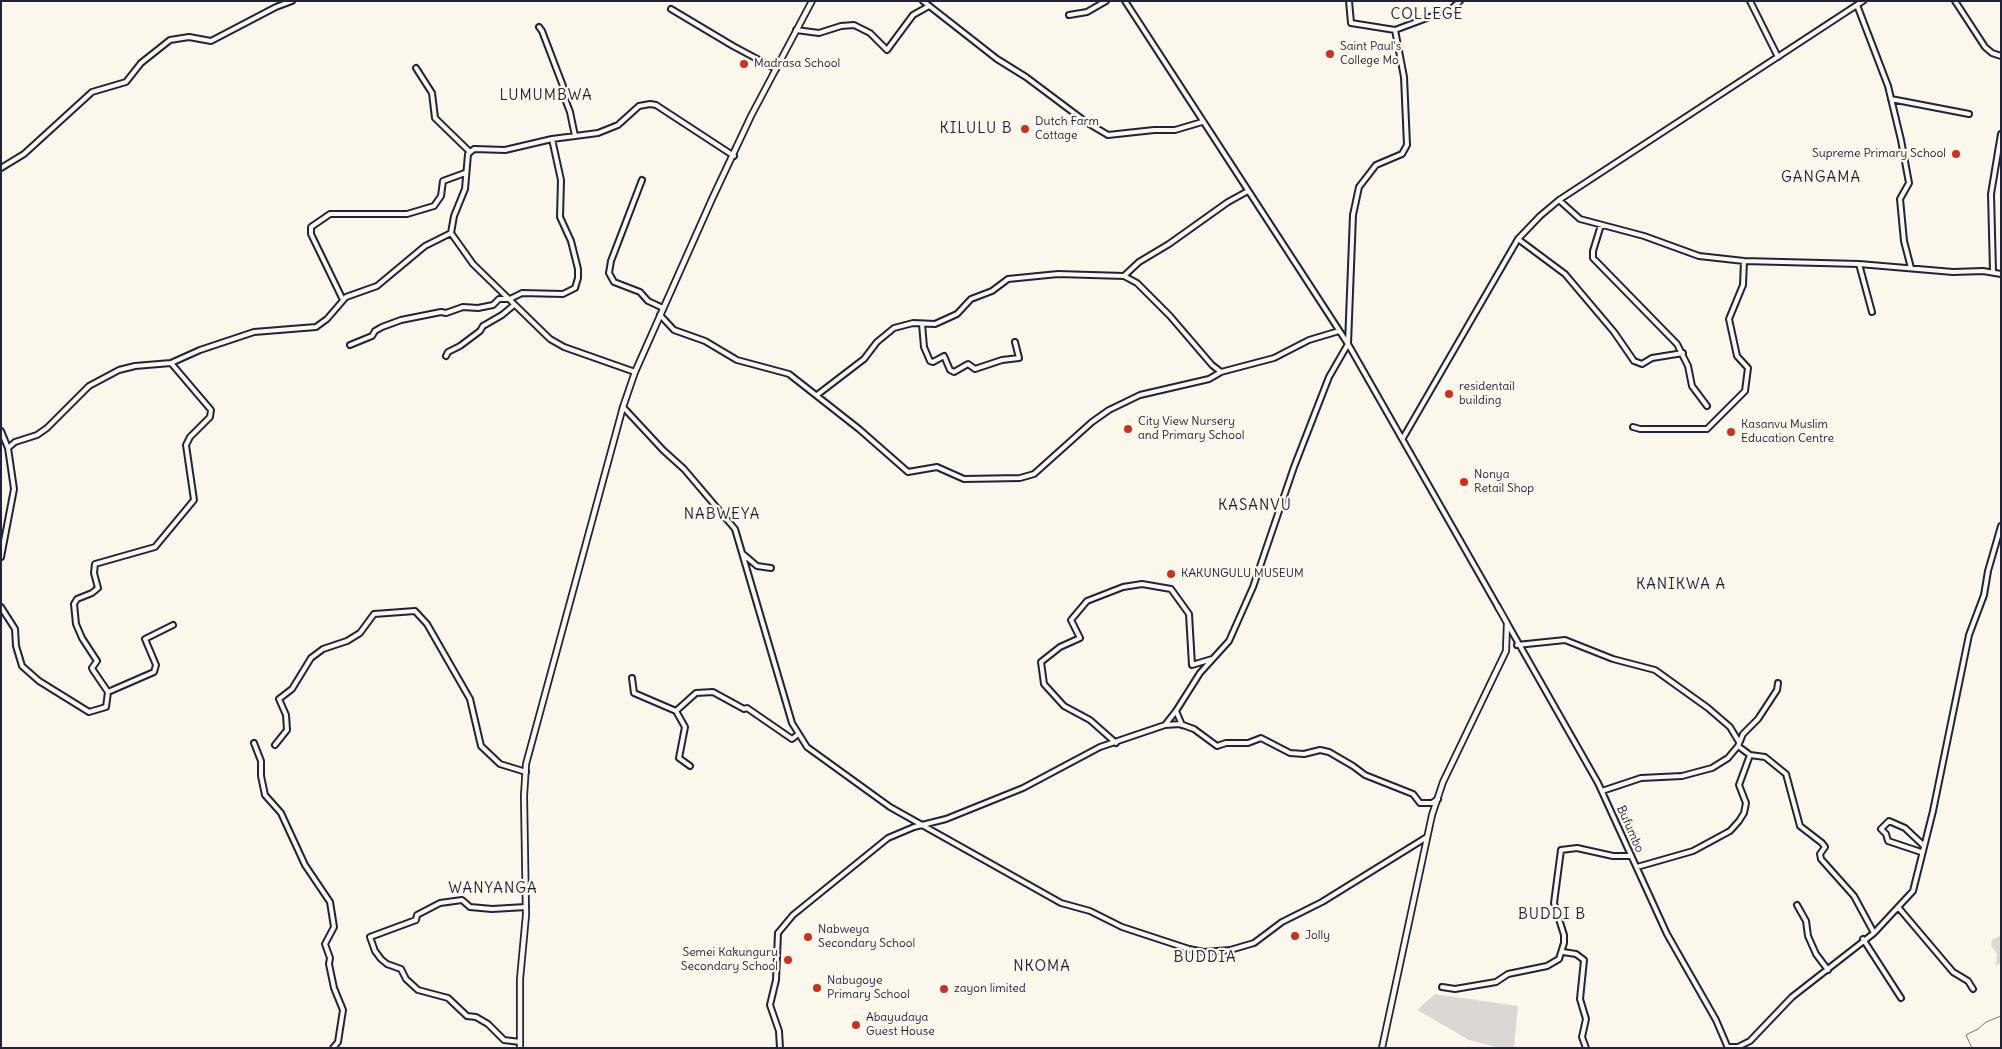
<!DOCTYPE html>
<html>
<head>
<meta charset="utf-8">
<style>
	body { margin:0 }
	#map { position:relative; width:2002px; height:1049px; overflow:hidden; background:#fbf7ec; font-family:Delius,sans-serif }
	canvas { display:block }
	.frame { position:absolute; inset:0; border:2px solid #22223b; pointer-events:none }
</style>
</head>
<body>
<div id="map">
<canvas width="2002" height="1049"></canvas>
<div class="frame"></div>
</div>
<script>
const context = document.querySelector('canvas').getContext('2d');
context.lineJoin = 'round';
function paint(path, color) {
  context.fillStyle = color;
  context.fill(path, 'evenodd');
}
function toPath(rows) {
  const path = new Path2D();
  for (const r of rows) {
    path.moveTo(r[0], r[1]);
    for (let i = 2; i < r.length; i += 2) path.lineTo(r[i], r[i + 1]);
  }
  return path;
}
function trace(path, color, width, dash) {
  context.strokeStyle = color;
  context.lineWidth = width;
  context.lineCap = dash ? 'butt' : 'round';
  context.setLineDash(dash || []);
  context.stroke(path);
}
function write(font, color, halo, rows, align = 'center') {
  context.font = font + ' Delius,sans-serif';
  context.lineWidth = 4.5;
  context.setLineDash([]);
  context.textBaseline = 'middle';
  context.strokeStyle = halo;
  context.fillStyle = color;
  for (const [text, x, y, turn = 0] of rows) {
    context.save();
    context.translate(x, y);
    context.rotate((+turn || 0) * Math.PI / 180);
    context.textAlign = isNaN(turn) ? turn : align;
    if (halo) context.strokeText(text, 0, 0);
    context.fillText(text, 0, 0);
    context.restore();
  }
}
paint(toPath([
	[2001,935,2001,962,1996,966,1997,954,1991,945,1992,940],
	[1435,994,1518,1006,1514,1048,1500,1048,1469,1040,1417,1010]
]), '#dbd8d3');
trace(toPath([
	[1972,1048,1966,1035,1978,1029,1986,1022,2001,1016]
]), '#787681', 1);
const minor = toPath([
	[923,1,997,59,1026,77,1086,122,1108,135,1154,130,1175,130,1202,122],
	[1125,1,1348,344,1498,607],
	[1750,1,1778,57],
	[1955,1,1985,47,1992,53,2001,56],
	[1857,5,1888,86,1901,140,1909,183,1900,199,1904,241,1911,268],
	[671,9,733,46,776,69],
	[1069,15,1087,12,1106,1],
	[539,27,542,31,563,86,562,91,570,112,575,136],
	[796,30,819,33,841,26,854,25,870,33,887,50,913,15,929,6],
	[1395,30,1451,9,1460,1],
	[416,68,432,93,435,118,470,152],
	[1891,99,1969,114],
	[1,168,24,154,92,92,126,82,141,63,170,40,189,37,211,41,276,7,292,1],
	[642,180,611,261,609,273,614,282,640,292,648,301,663,308],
	[1559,200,1580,219,1644,236,1699,256,1744,261,1859,264,1953,272,1983,271,2001,274],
	[1601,225,1593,251,1593,258,1677,344,1688,366,1692,386,1707,406],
	[451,233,454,216,465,189,468,154,474,149,505,150,552,139,598,133,618,125,639,106,650,104,656,105,734,156],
	[1518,239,1565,274,1614,332,1634,361,1642,364,1652,358,1683,353],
	[1859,264,1872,312],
	[1993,271,1991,194,2001,134],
	[1124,276,1139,262,1169,244,1228,202,1248,191],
	[343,300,311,234,311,227,330,214,407,214,434,206,441,196,443,181,465,173],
	[660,315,674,330,705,341,737,360,789,374,859,429,908,472,937,467,964,479,1020,478,1034,474,1092,422,1109,410,1140,395,1209,379,1221,372,1274,358,1309,340,1339,331],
	[922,324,924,347,930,361,933,362,944,356,950,370,954,372,968,364,975,369,1002,360,1019,358,1015,342],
	[350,345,372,336,375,331,382,327,401,320,441,312,446,313,463,307,478,308,493,305,499,299,510,299,522,293,563,294,575,288,578,278,578,269,571,241,560,217,561,180,552,139],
	[446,356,448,352,460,346,480,331,483,326,502,315,514,305],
	[817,395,864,359,877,342,894,328,913,323,935,324,957,314,971,299,992,291,1008,279,1058,274,1124,276,1137,283,1170,316,1212,365,1221,372],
	[623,407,663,450,684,469,735,529,792,723,807,747,890,807,1061,903,1090,911,1122,927,1189,949,1204,952,1230,950,1254,943,1282,922,1322,902,1427,837],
	[1633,427,1640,429,1707,429,1745,391,1748,368,1737,356,1729,319,1743,285,1744,261],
	[1,431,8,448],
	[1403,438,1518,239,1540,216,1559,200,1863,1],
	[743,554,757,566,771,568],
	[1,557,14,489,8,448,15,442,37,435,47,428,89,386,119,370,135,366,171,363,200,350,254,332,316,327,327,319,346,297,377,286,425,246,451,233,473,264,550,339,564,347,635,372],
	[1,607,15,629,16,646,22,666,39,681,89,712,106,707,108,692,154,672,156,665,145,639,173,625],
	[1507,623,1598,783,1667,934,1716,1020,1728,1048],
	[1517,645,1565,640,1613,659,1655,670,1708,708,1730,727,1739,742],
	[632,678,634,693,676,711],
	[108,692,93,670,92,668,97,661,82,638,76,624,74,604,77,599,92,593,98,588,94,573,95,564,155,547,194,500,186,445,190,437,210,417,211,410,171,363],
	[1176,711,1182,725],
	[1165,725,1180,724,1194,729,1217,746,1226,743,1248,743,1261,738,1290,753,1304,754,1320,750,1329,752,1353,766,1365,775,1413,794,1420,803,1432,803,1438,799],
	[254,743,261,761,261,776,265,795,281,813,305,865,330,902,334,927,325,944,330,958,329,964,334,988,343,1010,338,1042,333,1048],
	[1116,743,1090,720,1064,706,1044,684,1041,662,1060,647,1080,638,1071,620,1087,601,1123,587,1142,584,1171,589,1189,614,1192,665,1212,659],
	[275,745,287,730,286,715,279,699,292,689,311,658,323,649,347,641,360,633,374,614,415,611,427,624,470,699,481,746,500,764,526,772],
	[1750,755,1765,757,1786,774,1800,826,1822,843,1825,847,1820,854,1821,859,1854,896,1874,933],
	[690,766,679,758,685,727,676,711,696,693,713,692,744,709,747,708,792,739,797,735],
	[1602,791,1641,778,1682,776,1712,768,1728,758,1738,746],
	[1921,852,1888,841,1886,834,1881,829,1889,821,1905,828,1923,845],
	[1637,867,1693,851,1730,831,1739,821,1744,813,1746,803,1739,785,1750,755,1738,746,1743,734,1758,719,1777,690,1778,683],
	[1797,905,1806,921,1808,936,1816,954,1828,970],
	[1898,907,1953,972,1968,981,1973,989],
	[1863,939,1901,998],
	[1563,952,1576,954,1584,960,1580,999,1586,1019,1582,1037,1586,1048],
	[1442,987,1455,989,1496,982,1508,974,1547,966,1559,959,1564,943,1564,935,1554,903,1561,850,1577,848,1613,856,1631,856],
	[520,1042,504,1040,488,1024,476,1017,467,1016,448,998,418,990,406,979,401,969,387,964,381,959,375,951,370,937,416,920,417,915,440,903,462,900,470,907,492,909,526,907],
	[1728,1047,1738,1047,1750,1041,1792,997,1874,933,1913,891,1933,811,1969,635,1984,595,1988,571,2001,526],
	[780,1048,779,1031,770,1005,776,980,778,933,793,915,888,838,914,827,946,819,1023,788,1100,747,1165,725,1176,711,1200,673,1229,641,1253,587,1294,467,1329,377,1348,344,1353,215,1359,187,1376,165,1402,154,1407,145,1404,77,1395,30,1351,23,1349,1]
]);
const tertiary = toPath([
	[520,1048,520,979,526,915,524,796,526,764,623,407,635,372,712,199,751,116,812,1],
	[1382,1048,1432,815,1443,782,1506,651,1507,623,1498,607]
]);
trace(minor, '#22223b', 8);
trace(tertiary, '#22223b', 8);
trace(minor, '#fbf7ec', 4);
trace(tertiary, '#fbf7ec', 4.5);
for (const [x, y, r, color] of [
	[1330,54,5,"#c8321e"],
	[744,64,5,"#c8321e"],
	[1025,129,5,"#c8321e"],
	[1956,154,5,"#c8321e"],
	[1449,394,5,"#c8321e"],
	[1128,429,5,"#c8321e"],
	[1731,432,5,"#c8321e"],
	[1464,482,5,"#c8321e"],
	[1171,574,5,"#c8321e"],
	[1295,936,5,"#c8321e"],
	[808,937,5,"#c8321e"],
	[788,960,5,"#c8321e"],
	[817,988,5,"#c8321e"],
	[944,989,5,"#c8321e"],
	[856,1025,5,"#c8321e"]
]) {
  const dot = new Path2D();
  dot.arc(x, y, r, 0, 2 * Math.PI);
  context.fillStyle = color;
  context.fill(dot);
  trace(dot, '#fbf7ec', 2);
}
write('12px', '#22223b', '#fbf7ec', [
	["Saint Paul's",1340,47],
	["College Mo",1340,61],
	["Madrasa School",754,64],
	["Dutch Farm",1035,122],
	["Cottage",1035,136],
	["Supreme Primary School",1946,154,"right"],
	["residentail",1459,387],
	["building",1459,401],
	["City View Nursery",1138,422],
	["and Primary School",1138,436],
	["Kasanvu Muslim",1741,425],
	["Education Centre",1741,439],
	["Nonya",1474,475],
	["Retail Shop",1474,489],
	["KAKUNGULU MUSEUM",1181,574],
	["Nabweya",818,930],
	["Secondary School",818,944],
	["Jolly",1305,936],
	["Semei Kakunguru",778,953,"right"],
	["Secondary School",778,967,"right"],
	["Nabugoye",827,981],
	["Primary School",827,995],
	["zayon limited",954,989],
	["Abayudaya",866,1018],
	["Guest House",866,1032]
], 'left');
write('12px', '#22223b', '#fbf7ec', [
	["Bufumbo",1630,829,66]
]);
context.letterSpacing = '1px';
write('15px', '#22223b', '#fbf7ec', [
	["COLLEGE",1427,15],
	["LUMUMBWA",546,96],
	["KILULU B",976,129],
	["GANGAMA",1821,178],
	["KASANVU",1255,506],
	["NABWEYA",722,515],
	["KANIKWA A",1681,585],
	["WANYANGA",493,889],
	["BUDDI B",1552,915],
	["BUDDIA",1205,958],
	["NKOMA",1042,967]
]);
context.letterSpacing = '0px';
</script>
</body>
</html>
